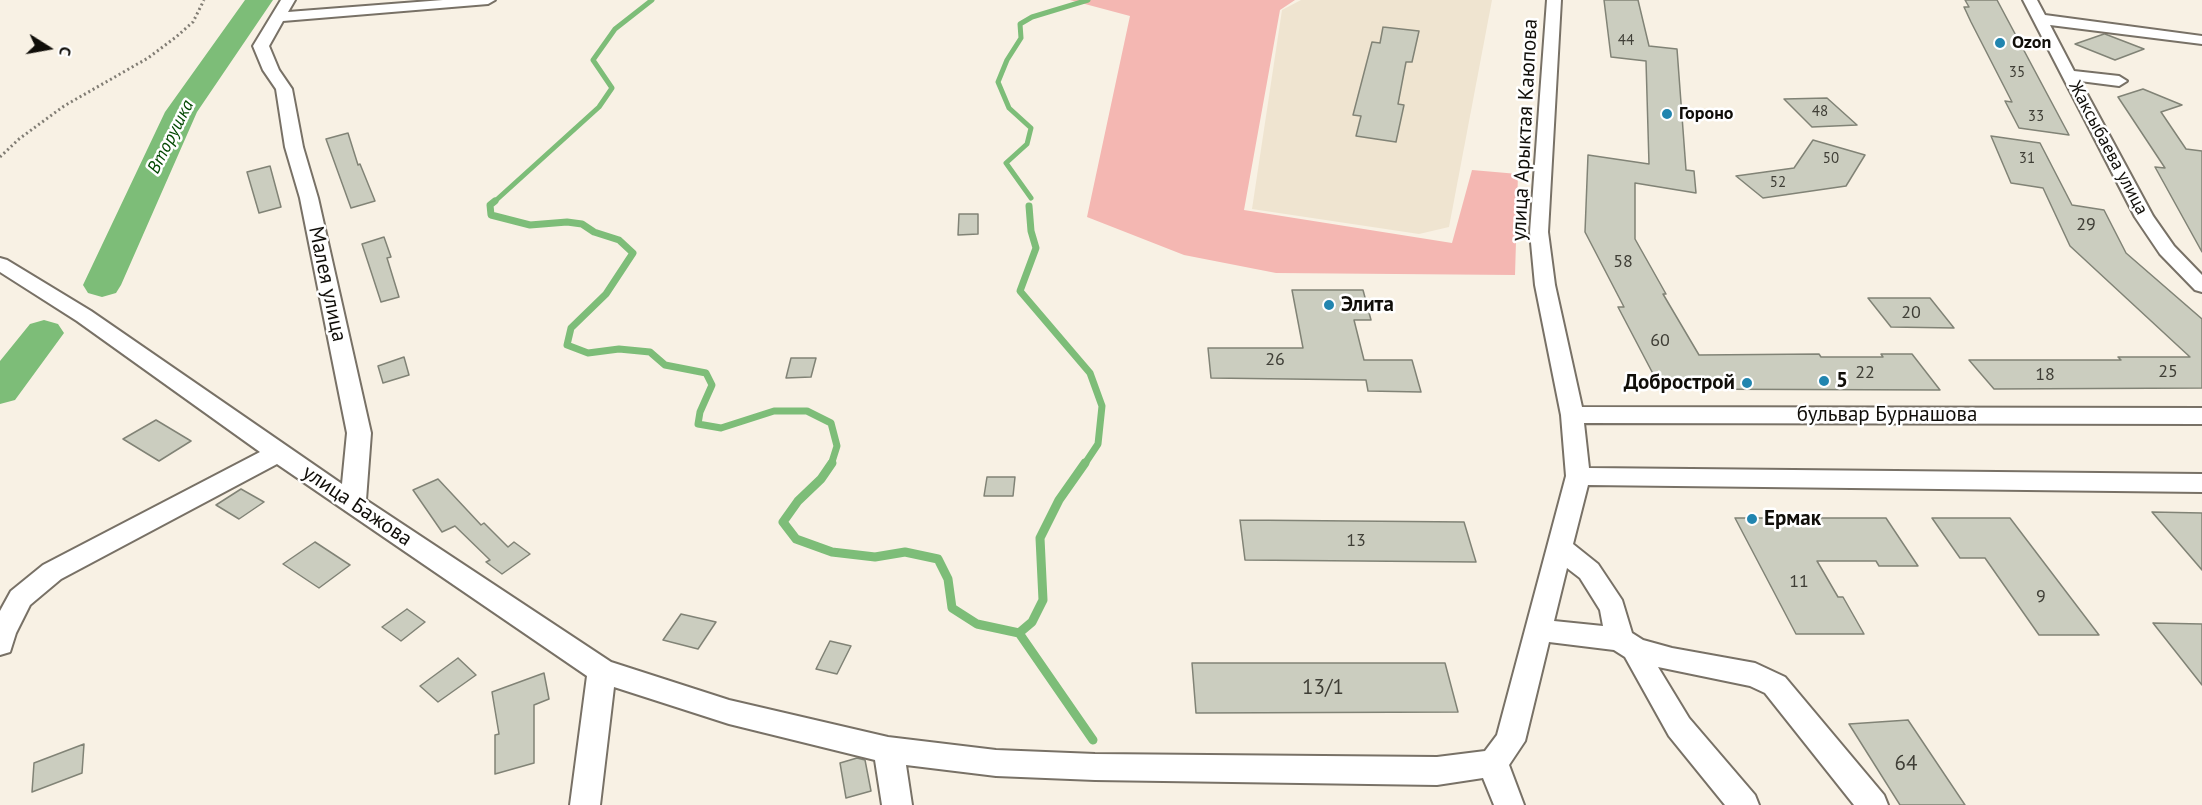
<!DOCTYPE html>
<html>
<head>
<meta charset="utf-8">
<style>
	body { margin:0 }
	#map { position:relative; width:2202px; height:805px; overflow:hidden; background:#f8f1e4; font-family:"PT Sans",sans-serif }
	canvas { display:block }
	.north { position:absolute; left:18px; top:18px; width:60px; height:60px; -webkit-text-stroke:4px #fff; paint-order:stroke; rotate:101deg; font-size:16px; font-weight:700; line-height:24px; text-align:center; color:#100e09 }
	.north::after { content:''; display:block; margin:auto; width:21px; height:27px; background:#100e09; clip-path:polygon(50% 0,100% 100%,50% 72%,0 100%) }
</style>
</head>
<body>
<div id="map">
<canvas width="2202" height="805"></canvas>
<div class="north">С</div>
</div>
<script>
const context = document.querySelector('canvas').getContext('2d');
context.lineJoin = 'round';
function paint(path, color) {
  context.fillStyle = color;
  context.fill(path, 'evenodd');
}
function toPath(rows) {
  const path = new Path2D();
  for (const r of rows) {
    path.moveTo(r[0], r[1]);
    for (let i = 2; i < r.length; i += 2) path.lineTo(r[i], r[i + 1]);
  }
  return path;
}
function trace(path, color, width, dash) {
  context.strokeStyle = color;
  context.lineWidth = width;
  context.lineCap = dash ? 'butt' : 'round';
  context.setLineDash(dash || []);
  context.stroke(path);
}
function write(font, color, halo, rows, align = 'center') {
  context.font = font + ' "PT Sans",sans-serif';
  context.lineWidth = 5;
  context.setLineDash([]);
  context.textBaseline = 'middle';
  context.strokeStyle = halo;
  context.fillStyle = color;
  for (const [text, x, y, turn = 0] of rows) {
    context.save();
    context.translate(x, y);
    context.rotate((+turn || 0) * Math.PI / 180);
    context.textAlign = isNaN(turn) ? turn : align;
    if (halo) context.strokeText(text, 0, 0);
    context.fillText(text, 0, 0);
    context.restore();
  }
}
paint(toPath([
	[1301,0,1492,0,1449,227,1419,234,1252,209,1282,10]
]), '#efe4d0');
paint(toPath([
	[1070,0,1295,0,1280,10,1244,210,1452,243,1472,170,1518,174,1515,275,1276,273,1184,255,1087,217,1130,16]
]), '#f4b7b2');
trace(toPath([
	[1031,198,1006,163,1027,144,1031,128,1009,108,998,82,1007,60,1021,38,1020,24,1032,17,1088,0],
	[493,203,599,107,612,88,593,60,615,29,652,0]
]), '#7dbd78', 5);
trace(toPath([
	[495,201,490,205,491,215,530,225,567,222,582,224,594,232,619,240,633,253,606,294,571,328,567,345,588,353,619,349,650,352,665,365,706,373,712,385,700,412,698,424,721,428,774,411,807,411,831,423,837,446,831,465],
	[1029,206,1031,231,1036,248,1020,291,1090,373,1102,406,1098,444,1084,465]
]), '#7dbd78', 7);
trace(toPath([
	[832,463,821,479,798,501,783,522,796,539,832,552,875,557,905,552,938,559,948,579,952,608,977,624,1019,633,1093,740],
	[1019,633,1032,622,1043,600,1040,538,1059,500,1085,463]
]), '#7dbd78', 9);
paint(toPath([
	[245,0,273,0,197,112,121,285,116,293,102,297,88,293,83,285,165,112,245,0],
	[44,320,58,324,64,333,15,400,0,404,0,361,30,324,44,320]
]), '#7dbd78');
const building = toPath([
	[1604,0,1638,0,1649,46,1677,49,1686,170,1694,171,1696,193,1635,183,1635,239,1666,294,1663,294,1699,355,1819,354,1821,357,1883,357,1881,354,1912,354,1940,390,1661,389,1618,307,1624,307,1585,232,1588,155,1649,164,1646,61,1611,57,1604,0],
	[1965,0,1997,0,2069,135,2019,128,2005,101,2012,102,1971,22,1964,7,1969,7,1965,0],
	[1383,27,1419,31,1412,62,1406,62,1398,104,1404,105,1396,142,1356,136,1361,116,1353,115,1372,42,1380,43,1383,27],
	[2104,34,2105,34,2144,49,2115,60,2075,44,2104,34],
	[2143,89,2182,105,2161,112,2186,149,2202,151,2202,252,2155,167,2165,168,2118,97,2143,89],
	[1827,98,1857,125,1812,127,1784,99,1827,98],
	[348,133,358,165,360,164,375,201,351,208,326,139,348,133],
	[1991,136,2040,143,2072,205,2104,210,2126,253,2202,319,2202,388,1994,389,1969,360,2121,360,2118,357,2190,357,2070,246,2043,188,2011,183,1991,136],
	[1813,140,1865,155,1846,186,1763,198,1736,176,1794,168,1813,140],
	[270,166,281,207,259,213,247,172,270,166],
	[959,214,978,214,978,234,958,235,959,214],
	[384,237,391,257,387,258,399,297,381,302,362,244,384,237],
	[1292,290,1363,290,1371,320,1354,320,1364,360,1412,360,1421,392,1368,391,1366,380,1211,378,1208,348,1303,348,1292,290],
	[1868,298,1930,298,1954,328,1891,327,1868,298],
	[404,357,409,375,383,383,378,366,404,357],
	[791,358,816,358,811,377,786,378,791,358],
	[156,420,191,441,159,461,123,439,156,420],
	[987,477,1015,477,1013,496,984,496,987,477],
	[438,479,481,525,484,523,508,547,514,542,530,554,502,574,486,562,490,560,455,526,442,532,413,490,438,479],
	[241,489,264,502,239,519,216,505,241,489],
	[2152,512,2202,513,2202,570,2152,512],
	[1735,518,1886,518,1918,566,1879,566,1876,561,1817,561,1838,597,1843,597,1864,634,1796,634,1735,518],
	[1932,518,2010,518,2099,635,2039,635,1985,558,1960,558,1932,518],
	[1240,520,1464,522,1476,562,1245,560,1240,520],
	[315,542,350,565,319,588,283,564,315,542],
	[407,609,425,622,401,641,382,627,407,609],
	[681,614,716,622,698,649,663,640,681,614],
	[2153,623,2202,624,2202,685,2153,623],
	[830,641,851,646,837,674,816,669,830,641],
	[458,658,476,675,438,702,420,686,458,658],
	[1192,663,1445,663,1458,712,1196,713,1192,663],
	[544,673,549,699,534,705,534,763,495,774,495,735,499,734,492,692,544,673],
	[1908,720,1965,805,1900,805,1849,724,1908,720],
	[84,744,82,773,32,792,34,763,84,744],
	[857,758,865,760,871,791,846,798,840,763,857,758]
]);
paint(building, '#cbcdbf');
trace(building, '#818376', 1.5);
const minor = toPath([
	[281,0,295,0,288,12,443,0,495,0,488,4,283,21,269,46,279,70,292,89,303,147,318,198,371,433,366,500,611,662,729,700,888,737,996,750,1095,754,1437,757,1485,751,1497,735,1566,476,1561,415,1535,285,1530,232,1547,0,1561,0,1548,232,1555,285,1582,407,2202,408,2202,424,1584,423,1589,468,2202,474,2202,492,1588,485,1573,544,1598,564,1622,600,1632,633,1643,640,1672,648,1755,663,1785,677,1884,795,1888,805,1854,805,1765,693,1750,686,1658,667,1689,718,1755,795,1759,805,1725,805,1669,736,1625,657,1614,650,1549,642,1525,741,1509,765,1524,805,1494,805,1483,778,1437,785,1095,780,996,776,906,765,912,805,882,805,875,760,729,724,614,687,600,805,570,805,587,676,277,464,61,579,30,605,16,633,10,652,0,655,0,611,11,591,43,565,260,452,77,321,0,272,0,258,7,260,91,311,342,484,347,433,300,198,285,147,276,89,263,70,253,46,281,0],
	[1567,568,1580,578,1600,610,1603,626,1554,621,1567,568],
	[2023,0,2037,0,2045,15,2202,36,2202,44,2050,25,2074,71,2119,76,2127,81,2119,86,2080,81,2153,216,2174,246,2202,275,2202,292,2195,290,2160,254,2135,217,2023,0]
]);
trace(minor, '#787166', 4);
trace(toPath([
	[0,157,19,139,64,106,148,58,176,37,193,22,204,0]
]), '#817d74', 3, [2, 3]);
paint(minor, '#fff');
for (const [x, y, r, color] of [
	[2000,43,6,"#2185af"],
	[1667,114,6,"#2185af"],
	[1329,305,6,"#2185af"],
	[1824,381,6,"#2185af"],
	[1747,383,6,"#2185af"],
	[1752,519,6,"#2185af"]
]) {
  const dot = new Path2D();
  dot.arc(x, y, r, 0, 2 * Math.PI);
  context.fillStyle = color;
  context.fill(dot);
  trace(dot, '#fff', 2);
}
write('15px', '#3f3e36', null, [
	["44",1626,41],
	["35",2017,73],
	["48",1820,112],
	["33",2036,117],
	["50",1831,159],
	["31",2027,159],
	["52",1778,183]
]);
write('bold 18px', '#100e09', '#fff', [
	["Ozon",2012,43],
	["Гороно",1679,114]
], 'left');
write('italic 18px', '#034902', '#fff', [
	["Вторушка",171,137,-63]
]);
write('18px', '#100e09', '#fff', [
	["Жаксыбаева улица",2108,148,62]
]);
write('18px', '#3f3e36', null, [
	["29",2086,225],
	["58",1623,262],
	["20",1911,313],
	["60",1660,341],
	["26",1275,360],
	["25",2168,372],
	["22",1865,373],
	["18",2045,375],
	["13",1356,541],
	["11",1799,582],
	["9",2041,597]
]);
write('21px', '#100e09', '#fff', [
	["улица Арыктая Каюпова",1525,130,-87],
	["Малея улица",327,284,78],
	["бульвар Бурнашова",1887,415],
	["улица Бажова",357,506,34]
]);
write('bold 21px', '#100e09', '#fff', [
	["Элита",1341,305],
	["5",1836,381],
	["Добрострой",1735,383,"right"],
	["Ермак",1764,519]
], 'left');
write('21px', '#3f3e36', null, [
	["13/1",1323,688],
	["64",1906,764]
]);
</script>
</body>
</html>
